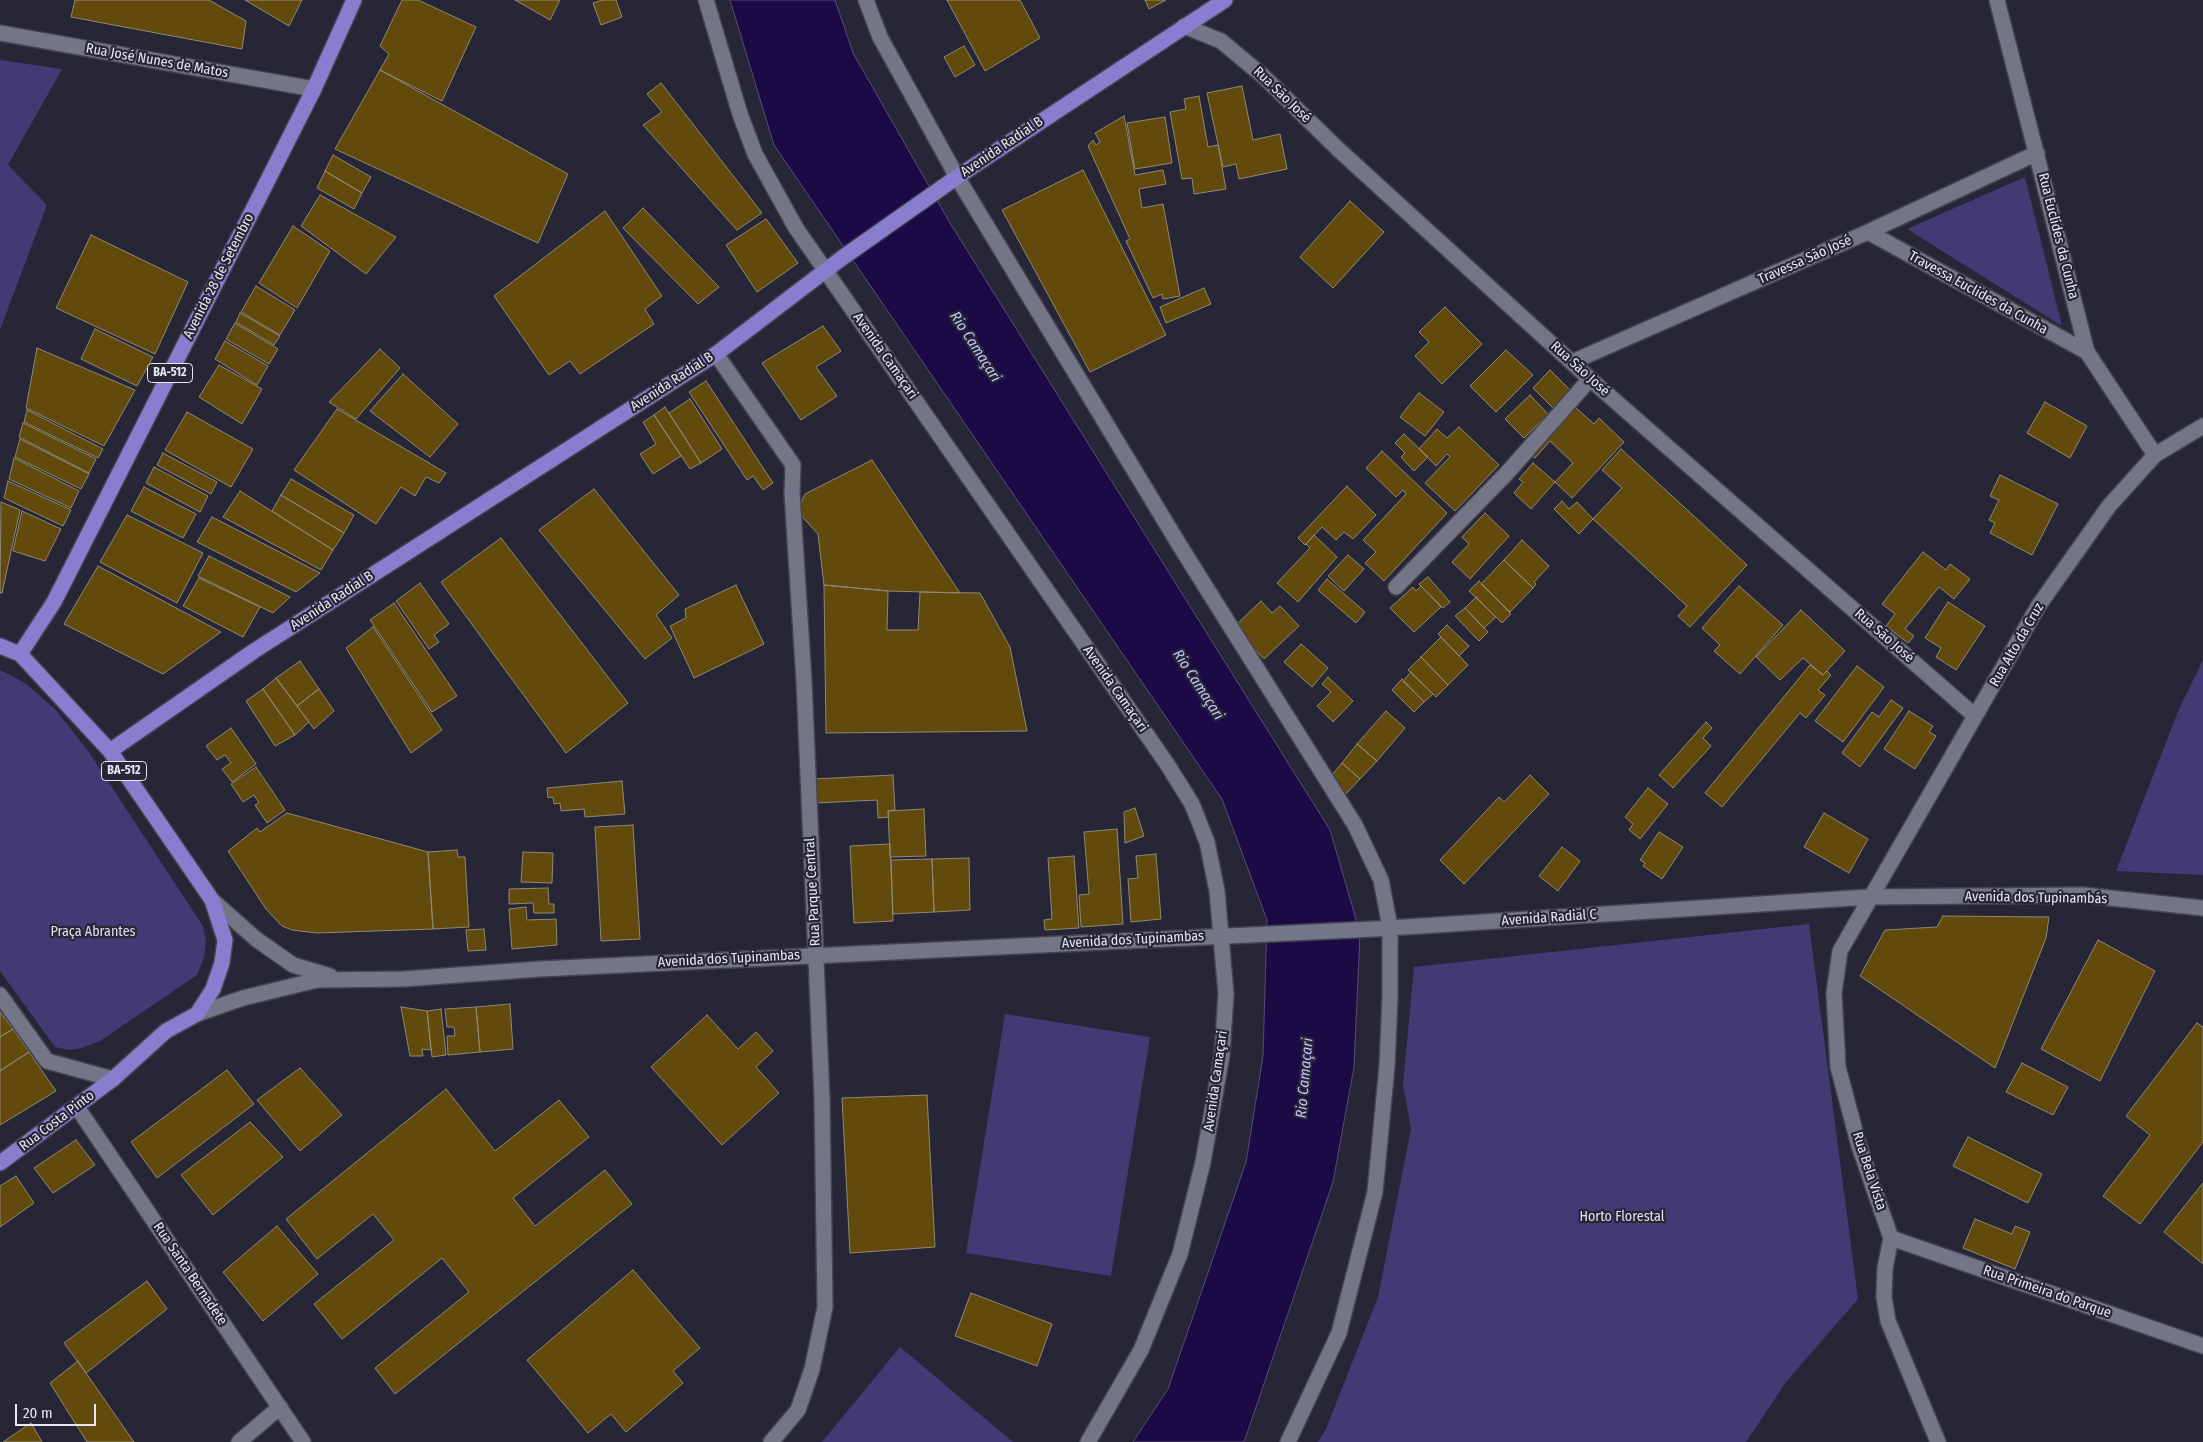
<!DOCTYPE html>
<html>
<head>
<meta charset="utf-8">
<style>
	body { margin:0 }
	#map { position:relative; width:2203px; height:1442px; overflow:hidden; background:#272636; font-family:"Fira Sans Condensed",sans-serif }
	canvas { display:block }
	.scale { position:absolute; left:15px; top:1404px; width:81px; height:22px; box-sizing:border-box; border:2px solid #e8e8f2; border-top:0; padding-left:6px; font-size:15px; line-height:18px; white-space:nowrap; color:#e8e8f2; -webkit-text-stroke:4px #272636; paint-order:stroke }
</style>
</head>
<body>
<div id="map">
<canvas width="2203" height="1442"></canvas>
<div class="scale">20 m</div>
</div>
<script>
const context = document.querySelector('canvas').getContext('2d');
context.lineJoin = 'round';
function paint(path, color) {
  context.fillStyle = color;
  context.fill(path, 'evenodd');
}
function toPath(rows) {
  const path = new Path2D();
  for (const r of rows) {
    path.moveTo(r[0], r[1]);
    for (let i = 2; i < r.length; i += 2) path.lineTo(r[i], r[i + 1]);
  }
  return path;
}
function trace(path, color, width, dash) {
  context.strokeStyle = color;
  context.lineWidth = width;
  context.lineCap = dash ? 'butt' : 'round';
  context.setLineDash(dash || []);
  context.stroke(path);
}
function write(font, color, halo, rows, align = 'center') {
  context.font = font + ' "Fira Sans Condensed",sans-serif';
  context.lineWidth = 4.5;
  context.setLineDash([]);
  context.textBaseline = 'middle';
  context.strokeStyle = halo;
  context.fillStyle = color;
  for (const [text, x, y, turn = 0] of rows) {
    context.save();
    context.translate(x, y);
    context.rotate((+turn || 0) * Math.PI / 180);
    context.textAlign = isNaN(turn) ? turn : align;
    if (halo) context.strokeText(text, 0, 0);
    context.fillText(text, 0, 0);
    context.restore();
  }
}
paint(toPath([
	[0,60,62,69,8,165,47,205,0,330],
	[2025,177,2062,326,1907,229],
	[2203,660,2203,875,2116,871,2179,709],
	[0,670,25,683,55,709,88,751,203,926,206,941,204,958,197,975,100,1041,82,1048,69,1050,55,1047,0,971],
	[1809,924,1858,1299,1786,1382,1746,1442,1318,1442,1326,1429,1378,1297,1411,1129,1403,1084,1414,967],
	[1005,1014,1150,1037,1111,1276,966,1253],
	[900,1347,1013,1442,822,1442]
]), '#423a75');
const water = toPath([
	[730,0,835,0,853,53,950,223,1330,830,1360,933,1354,1067,1333,1182,1244,1442,1133,1442,1168,1389,1246,1162,1263,1056,1267,920,1222,799,774,145,730,0]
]);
paint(water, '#1a0a45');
trace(water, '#584d79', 1);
const building = toPath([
	[75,0,209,0,246,21,242,49,71,17,75,0],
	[245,0,302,0,289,26,245,0],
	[402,0,418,0,476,27,442,101,380,70,389,54,380,46,402,0],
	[515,0,560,0,550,20,515,0],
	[602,0,616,0,622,17,601,25,593,3,602,0],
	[947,0,1020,0,1040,38,985,71,947,0],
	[1145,0,1166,0,1149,9,1145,0],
	[964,46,975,65,955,77,944,57,964,46],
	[380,70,568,174,538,243,335,149,380,70],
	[661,83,762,213,737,230,643,125,662,112,647,94,661,83],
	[1242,86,1253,140,1280,134,1287,169,1239,179,1236,164,1223,167,1207,93,1242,86],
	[1199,96,1208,147,1218,145,1226,189,1194,194,1192,178,1182,179,1170,112,1186,109,1184,99,1199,96],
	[1124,116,1135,175,1163,170,1166,184,1139,189,1142,208,1163,204,1180,296,1163,299,1162,294,1153,298,1126,241,1130,239,1088,146,1093,140,1096,145,1100,142,1095,133,1124,116],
	[1165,117,1172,163,1135,169,1127,123,1165,117],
	[333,155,371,177,362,193,325,171,333,155],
	[1083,170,1166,335,1090,372,1002,210,1083,170],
	[325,171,362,193,354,209,317,188,325,171],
	[320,195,396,237,366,274,301,226,320,195],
	[1350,201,1384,232,1333,288,1300,257,1350,201],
	[643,208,719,287,698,304,623,228,643,208],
	[605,211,662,296,645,309,654,324,580,374,570,361,549,375,494,296,605,211],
	[766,219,798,263,757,292,726,245,766,219],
	[293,226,330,251,297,308,259,283,293,226],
	[91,235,188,282,155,354,56,308,91,235],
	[256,286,295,310,280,335,241,312,256,286],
	[1204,288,1211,304,1166,323,1160,307,1204,288],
	[1445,307,1482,344,1442,384,1415,356,1429,342,1419,332,1445,307],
	[240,313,280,336,274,345,236,322,240,313],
	[235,323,278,349,269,364,226,339,235,323],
	[823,326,841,351,816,367,837,396,801,420,762,363,823,326],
	[95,329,153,357,137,386,81,359,95,329],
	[225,341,268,366,257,385,215,359,225,341],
	[37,348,135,390,104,446,26,408,37,348],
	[380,349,400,368,356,419,329,402,380,349],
	[1506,350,1533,375,1496,412,1470,386,1506,350],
	[219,365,262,389,242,424,199,397,219,365],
	[1550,370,1571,391,1554,409,1533,388,1550,370],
	[403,374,458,424,430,457,370,411,403,374],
	[706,381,773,483,763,490,753,476,747,480,689,392,706,381],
	[1419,393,1444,412,1425,436,1400,417,1419,393],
	[1530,395,1548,414,1524,438,1505,419,1530,395],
	[690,399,722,449,701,463,669,413,690,399],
	[2045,402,2087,426,2070,458,2027,433,2045,402],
	[665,407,701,463,690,469,654,415,665,407],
	[1575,407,1594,424,1599,418,1624,442,1572,498,1555,482,1573,463,1550,441,1535,458,1531,455,1575,407],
	[337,409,446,473,439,483,426,477,415,496,401,487,376,524,294,470,337,409],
	[27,410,103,449,98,458,24,422,27,410],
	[187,412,253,449,231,487,165,450,187,412],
	[654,415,681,456,653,474,640,454,656,444,643,422,654,415],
	[23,423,96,459,89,473,19,437,23,423],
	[1459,427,1499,465,1455,511,1425,483,1450,457,1447,454,1436,466,1419,449,1437,429,1447,438,1459,427],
	[1404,434,1428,457,1414,471,1401,457,1405,453,1395,443,1404,434],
	[20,439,89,474,81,489,15,457,20,439],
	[1621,449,1747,565,1690,627,1678,616,1687,606,1593,519,1622,488,1602,470,1621,449],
	[1382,451,1447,513,1384,581,1365,563,1376,552,1363,540,1406,494,1403,490,1396,497,1366,468,1382,451],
	[163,453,217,482,211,494,157,465,163,453],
	[14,458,79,491,71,508,9,479,14,458],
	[872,460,960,593,888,591,824,585,818,534,797,511,805,494,872,460],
	[1533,463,1555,482,1531,509,1514,493,1523,482,1519,479,1533,463],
	[154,467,208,496,200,512,146,483,154,467],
	[2000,475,2058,504,2032,555,1990,533,1995,523,1989,520,1999,500,1990,496,2000,475],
	[291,479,354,515,344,533,281,495,291,479],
	[8,481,71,510,63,526,4,498,8,481],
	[1347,486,1376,515,1353,539,1344,532,1336,540,1322,527,1305,545,1298,538,1347,486],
	[144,487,196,514,183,538,131,511,144,487],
	[594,489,679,595,656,615,672,638,645,659,539,530,594,489],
	[240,491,333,550,321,570,223,517,240,491],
	[281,495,344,533,333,550,272,511,281,495],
	[1562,501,1569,509,1577,502,1593,519,1579,534,1554,509,1562,501],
	[1,502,20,510,2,593,0,593,1,502],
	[22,511,61,529,45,561,13,551,22,511],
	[1485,513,1509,536,1470,579,1452,562,1469,544,1462,537,1485,513],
	[127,515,203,553,177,603,100,562,127,515],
	[212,517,320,573,296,592,197,542,212,517],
	[1314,535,1337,557,1298,602,1277,583,1310,548,1306,544,1314,535],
	[501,538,628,703,566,753,441,582,501,538],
	[1522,540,1549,566,1534,582,1536,584,1533,588,1504,560,1522,540],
	[1923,552,1946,570,1950,564,1970,579,1954,599,1939,587,1905,629,1914,636,1908,643,1886,626,1895,614,1882,604,1923,552],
	[1348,555,1364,569,1344,591,1328,576,1348,555],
	[209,556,290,597,273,613,198,576,209,556],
	[1504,560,1533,588,1510,612,1481,584,1504,560],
	[98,566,221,632,163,674,64,624,98,566],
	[1428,577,1450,602,1443,608,1419,584,1428,577],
	[199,578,260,607,243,637,183,606,199,578],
	[1327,579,1365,612,1356,623,1318,590,1327,579],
	[1479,581,1511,614,1502,623,1469,591,1479,581],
	[420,583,449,624,434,635,439,642,429,649,396,601,420,583],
	[736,585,764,644,694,678,670,626,686,618,685,609,736,585],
	[824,585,888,591,887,630,918,630,920,592,980,593,1010,647,1027,731,826,733,824,585],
	[1421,586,1441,607,1414,632,1390,608,1413,587,1416,591,1421,586],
	[1739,586,1783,625,1740,674,1714,651,1720,645,1702,628,1739,586],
	[1476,597,1496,617,1484,628,1465,608,1476,597],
	[1261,601,1272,613,1280,606,1299,626,1264,659,1234,627,1261,601],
	[1948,602,1985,626,1956,670,1936,657,1941,648,1925,638,1948,602],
	[394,603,457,696,432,712,370,620,394,603],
	[1465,608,1488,632,1479,641,1455,616,1465,608],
	[1801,610,1845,651,1823,675,1803,658,1780,680,1756,657,1801,610],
	[1447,625,1469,646,1459,656,1438,634,1447,625],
	[373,627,442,730,411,753,346,648,373,627],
	[1441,637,1468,665,1448,685,1421,657,1441,637],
	[1301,644,1328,668,1312,687,1284,662,1301,644],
	[1421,657,1448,685,1436,697,1408,670,1421,657],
	[300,661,319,689,297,706,276,678,300,661],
	[1810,665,1823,675,1827,671,1831,675,1818,690,1825,695,1806,718,1800,713,1722,807,1705,793,1810,665],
	[1857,666,1884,687,1843,742,1815,721,1857,666],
	[1411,672,1433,694,1424,702,1403,681,1411,672],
	[1328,677,1353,701,1333,722,1317,706,1331,692,1322,684,1328,677],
	[276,678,309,722,295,735,263,689,276,678],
	[1402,679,1424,702,1414,712,1392,690,1402,679],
	[263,689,295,735,275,746,246,701,263,689],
	[319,689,334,711,314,729,297,706,319,689],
	[1891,700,1903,708,1860,767,1842,753,1872,712,1879,717,1891,700],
	[1386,711,1405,728,1377,761,1357,744,1386,711],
	[1909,711,1933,726,1929,732,1936,736,1915,769,1884,749,1909,711],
	[1706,722,1712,728,1703,738,1711,746,1673,788,1659,775,1706,722],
	[231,728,256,764,232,782,222,769,231,763,225,755,217,760,206,746,231,728],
	[1357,744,1377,761,1360,779,1342,763,1357,744],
	[1342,763,1360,779,1343,797,1331,776,1342,763],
	[256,767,285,810,267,823,255,805,259,803,254,795,243,802,231,784,256,767],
	[893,775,895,810,888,811,889,817,878,818,877,800,815,803,814,779,893,775],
	[1530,775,1549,794,1464,884,1440,860,1499,797,1504,802,1530,775],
	[622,781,625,814,585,817,584,809,561,811,560,803,554,804,553,797,548,798,547,788,622,781],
	[1648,788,1668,804,1640,839,1629,830,1633,824,1625,817,1648,788],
	[1135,808,1144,836,1125,843,1124,812,1135,808],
	[924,809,926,856,890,857,888,811,924,809],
	[287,813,428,852,433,929,317,933,292,930,282,926,266,909,228,851,257,828,260,832,287,813],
	[1824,813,1868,839,1849,873,1804,847,1824,813],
	[633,825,640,939,601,941,595,827,633,825],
	[1117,829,1123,924,1081,927,1079,895,1089,894,1084,832,1117,829],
	[1659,832,1683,847,1662,879,1643,866,1645,863,1640,860,1659,832],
	[890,844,893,921,854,923,850,846,890,844],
	[1562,847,1580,861,1558,891,1539,876,1562,847],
	[457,850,458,857,465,857,469,927,433,929,428,852,457,850],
	[523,852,553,853,552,883,521,882,523,852],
	[1156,854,1161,919,1131,922,1128,879,1138,878,1136,856,1156,854],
	[1074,856,1079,928,1045,930,1044,920,1052,919,1048,858,1074,856],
	[969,858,970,910,934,912,932,859,969,858],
	[932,859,934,912,893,914,891,860,932,859],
	[548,888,549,904,554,904,554,913,534,913,533,903,509,904,509,889,548,888],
	[526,907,527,920,556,919,557,945,512,949,509,909,526,907],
	[1943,916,2049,917,2046,938,1995,1068,1860,976,1885,930,1937,927,1943,916],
	[484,929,486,950,468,951,466,930,484,929],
	[2098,940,2155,971,2100,1081,2041,1049,2098,940],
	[510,1004,513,1049,480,1052,476,1007,510,1004],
	[401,1007,427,1011,431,1050,422,1049,423,1056,410,1056,401,1007],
	[476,1007,480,1052,448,1055,447,1036,455,1036,454,1027,447,1027,445,1009,476,1007],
	[441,1009,446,1055,432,1057,427,1011,441,1009],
	[0,1012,13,1029,0,1037,0,1012],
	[707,1015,738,1049,756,1032,773,1051,756,1067,779,1093,722,1145,651,1067,707,1015],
	[2197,1023,2203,1027,2203,1142,2140,1224,2103,1196,2150,1135,2126,1116,2197,1023],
	[13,1029,29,1052,0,1071,0,1037,13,1029],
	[29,1052,56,1091,0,1125,0,1071,29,1052],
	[2022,1063,2068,1087,2053,1115,2006,1092,2022,1063],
	[300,1068,342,1115,300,1151,257,1100,300,1068],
	[227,1070,254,1104,157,1178,131,1142,227,1070],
	[446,1089,495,1151,559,1100,589,1137,513,1198,535,1226,605,1170,632,1204,395,1394,375,1368,469,1292,442,1258,342,1339,314,1304,394,1240,373,1214,317,1259,286,1219,446,1089],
	[927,1095,935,1247,850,1253,842,1098,927,1095],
	[250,1122,283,1157,213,1215,181,1175,250,1122],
	[1968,1137,2042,1174,2028,1203,1953,1166,1968,1137],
	[76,1140,95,1165,53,1193,34,1168,76,1140],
	[16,1176,34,1203,0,1227,0,1186,16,1176],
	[2203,1183,2203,1264,2164,1232,2203,1183],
	[1975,1219,2012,1234,2015,1226,2030,1232,2015,1269,1963,1248,1975,1219],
	[277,1226,318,1274,263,1321,223,1272,277,1226],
	[633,1270,700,1348,673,1371,683,1383,626,1432,611,1414,588,1433,527,1360,633,1270],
	[147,1281,167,1309,86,1373,64,1343,147,1281],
	[971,1293,1052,1324,1037,1366,955,1336,971,1293],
	[78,1361,86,1373,134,1442,87,1442,50,1383,78,1361],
	[31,1423,42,1442,3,1442,31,1423]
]);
paint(building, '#614a0b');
trace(building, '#918976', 1);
const minor = toPath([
	[706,0,740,114,755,154,796,228,1167,764,1192,804,1207,842,1217,891,1226,994,1222,1055,1203,1162,1180,1254,1141,1350,1088,1442],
	[866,0,880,37,957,177,1180,546,1355,825,1381,880,1390,927,1390,997,1387,1066,1375,1192,1339,1333,1288,1442],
	[1997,0,2087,352,2155,455],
	[1184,26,1221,41,1263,76,1339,150,1590,379,1975,716],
	[0,33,314,89],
	[1868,232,2087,352],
	[716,354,793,465,792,493,804,681,822,1098,825,1307,812,1369,798,1410,771,1442],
	[1572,362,1868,232,2037,153],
	[1396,587,1507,473,1590,379],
	[212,900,256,939,293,965,330,976],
	[0,995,47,1061,113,1079],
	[197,1014,243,998,317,980,404,979,540,969,1374,929,1869,897,2083,895,2203,908],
	[77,1107,303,1442],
	[1891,1238,2203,1346],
	[239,1442,280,1407],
	[1938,1442,1888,1321,1884,1297,1885,1268,1891,1238,1859,1146,1838,1067,1834,993,1840,951,2039,605,2109,506,2155,455,2203,426]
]);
const major = toPath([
	[0,646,20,654,110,751,212,900,225,940,222,963,213,989,197,1014,166,1031,113,1079,0,1163],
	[20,654,54,602,314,89,354,0],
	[110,751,254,651,716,354,842,258,957,177,1225,0]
]);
trace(minor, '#444350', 18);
trace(major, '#444350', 18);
trace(minor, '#757588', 15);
trace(major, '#887dce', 15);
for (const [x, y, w] of [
	[170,373,45],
	[124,771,45]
]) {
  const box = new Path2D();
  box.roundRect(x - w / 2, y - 9.5, w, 19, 4);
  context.fillStyle = '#272636';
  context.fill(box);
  trace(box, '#e8e8f2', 1);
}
write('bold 12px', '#e8e8f2', null, [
	["BA-512",170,373],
	["BA-512",124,771]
]);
write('14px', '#e8e8f2', '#272636', [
	["Rua José Nunes de Matos",157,61,10],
	["Rua São José",1282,95,44],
	["Avenida Radial B",1002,147,-34],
	["Rua Euclídes da Cunha",2058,236,76],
	["Travessa São José",1805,260,-24],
	["Avenida 28 de Setembro",219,276,-63],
	["Travessa Euclides da Cunha",1978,293,29],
	["Avenida Camaçari",885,356,55],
	["Rua São José",1580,369,42],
	["Avenida Radial B",672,382,-33],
	["Avenida Radial B",332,601,-33],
	["Rua São José",1884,636,41],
	["Rua Alto da Cruz",2017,645,-60],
	["Avenida Camaçari",1115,689,55],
	["Rua Parque Central",813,892,-93],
	["Avenida dos Tupinambás",2036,898,1],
	["Avenida Radial C",1549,918,-4],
	["Avenida dos Tupinambas",1133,940,-3],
	["Avenida dos Tupinambas",729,959,-3],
	["Avenida Camaçari",1216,1081,-82],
	["Rua Costa Pinto",57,1121,-37],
	["Rua Bela Vista",1869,1171,72],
	["Rua Santa Bernadete",190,1274,56],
	["Rua Primeira do Parque",2047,1292,19]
]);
write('14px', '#e0dff2', '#272636', [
	["Praça Abrantes",93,932],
	["Horto Florestal",1622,1217]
]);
write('italic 15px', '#c6c3fb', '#272636', [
	["Rio Camaçari",975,347,57],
	["Rio Camaçari",1198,685,57],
	["Rio Camaçari",1305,1078,-85]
]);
</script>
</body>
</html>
